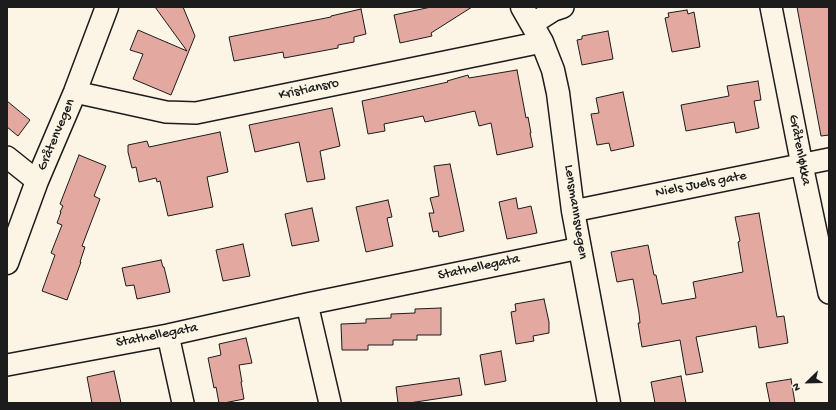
<!DOCTYPE html>
<html>
<head>
<meta charset="utf-8">
<style>
	body { margin:0 }
	#map { position:relative; width:836px; height:410px; overflow:hidden; background:#fcf5e5; font-family:"Gochi Hand",sans-serif }
	canvas { display:block }
	.frame { position:absolute; inset:0; border:8px solid #1c1c1c; pointer-events:none }
	.north { position:absolute; left:788px; top:362px; width:40px; height:40px; -webkit-text-stroke:3px #fcf5e5; paint-order:stroke; rotate:247deg; font-size:11px; font-weight:700; line-height:16px; text-align:center; color:#1c1c1c }
	.north::after { content:''; display:block; margin:auto; width:14px; height:18px; background:#1c1c1c; clip-path:polygon(50% 0,100% 100%,50% 72%,0 100%) }
</style>
</head>
<body>
<div id="map">
<canvas width="836" height="410"></canvas>
<div class="frame"></div>
<div class="north">N</div>
</div>
<script>
const context = document.querySelector('canvas').getContext('2d');
context.lineJoin = 'round';
function paint(path, color) {
  context.fillStyle = color;
  context.fill(path, 'evenodd');
}
function toPath(rows) {
  const path = new Path2D();
  for (const r of rows) {
    path.moveTo(r[0], r[1]);
    for (let i = 2; i < r.length; i += 2) path.lineTo(r[i], r[i + 1]);
  }
  return path;
}
function trace(path, color, width, dash) {
  context.strokeStyle = color;
  context.lineWidth = width;
  context.lineCap = dash ? 'butt' : 'round';
  context.setLineDash(dash || []);
  context.stroke(path);
}
function write(font, color, halo, rows, align = 'center') {
  context.font = font + ' "Gochi Hand",sans-serif';
  context.lineWidth = 3.5;
  context.setLineDash([]);
  context.textBaseline = 'middle';
  context.strokeStyle = halo;
  context.fillStyle = color;
  for (const [text, x, y, turn = 0] of rows) {
    context.save();
    context.translate(x, y);
    context.rotate((+turn || 0) * Math.PI / 180);
    context.textAlign = isNaN(turn) ? turn : align;
    if (halo) context.strokeText(text, 0, 0);
    context.fillText(text, 0, 0);
    context.restore();
  }
}
const building = toPath([
	[155,7,183,7,195,36,171,95,133,79,143,54,130,50,138,30,187,51,155,7],
	[431,7,472,7,431,33,432,36,400,43,394,15,431,7],
	[797,7,829,7,829,135,821,136,797,7],
	[361,9,366,34,354,37,354,42,338,45,338,48,284,58,283,52,234,61,229,37,331,17,331,16,361,9],
	[687,10,688,14,694,12,700,47,672,52,665,18,669,17,668,13,687,10],
	[608,31,613,59,582,65,577,40,582,39,582,36,608,31],
	[517,70,526,118,528,117,531,133,530,133,533,147,497,155,491,123,479,126,475,111,425,122,423,116,384,124,385,131,368,134,362,101,448,82,447,81,468,75,469,78,517,70],
	[758,81,761,100,754,101,759,128,736,133,734,122,686,131,681,105,729,96,727,86,758,81],
	[623,92,634,146,611,151,609,143,597,145,591,114,599,113,596,98,623,92],
	[7,101,30,120,18,136,7,127,7,101],
	[332,108,340,146,320,151,325,179,307,182,299,142,255,152,249,125,332,108],
	[220,132,228,172,207,177,213,207,168,216,160,181,157,182,156,178,139,182,136,167,132,168,128,152,128,145,147,141,149,147,220,132],
	[79,155,106,166,94,196,100,199,82,246,85,247,80,262,81,262,67,300,42,291,55,255,51,253,62,225,57,223,61,212,60,212,63,206,60,204,79,155],
	[450,164,464,231,439,237,438,231,433,232,429,213,434,213,430,198,439,196,434,166,450,164],
	[516,198,518,209,531,206,537,233,507,239,499,202,516,198],
	[388,200,392,217,387,218,393,246,366,252,356,207,388,200],
	[312,208,319,241,292,246,285,214,312,208],
	[759,213,777,317,784,316,788,343,759,348,756,326,696,337,703,372,686,375,680,340,642,347,638,323,640,323,639,313,633,279,617,282,611,252,648,245,654,275,656,275,662,304,696,298,693,282,743,272,738,242,740,241,735,217,759,213],
	[243,244,250,276,223,281,216,250,243,244],
	[161,260,163,267,164,267,170,292,137,299,134,285,126,286,122,268,161,260],
	[544,299,549,322,549,333,533,336,534,341,516,344,511,312,516,311,515,304,544,299],
	[441,308,441,335,417,335,417,340,393,340,393,345,368,345,368,350,342,350,341,324,366,323,366,319,391,318,391,314,415,313,415,309,441,308],
	[246,338,252,363,239,365,242,382,241,382,244,399,224,403,219,403,216,387,214,388,208,358,221,355,219,344,246,338],
	[501,351,506,381,485,385,480,355,501,351],
	[114,371,121,403,92,403,87,377,114,371],
	[681,376,686,403,655,403,651,382,681,376],
	[459,378,462,395,409,403,398,403,396,387,459,378],
	[791,379,795,403,770,403,766,383,791,379]
]);
paint(building, '#e3a9a0');
trace(building, '#1c1c1c', 1);
const street = toPath([
	[771,7,802,165,829,293],
	[532,24,554,10,563,7],
	[75,92,166,112,196,113,542,42],
	[7,157,37,181],
	[573,211,829,159],
	[307,304,330,403],
	[168,335,183,403],
	[7,365,168,335,307,304,580,248]
]);
const secondary = toPath([
	[522,7,542,42,553,70,558,93,573,211,609,403],
	[7,263,37,181,75,92,107,7]
]);
trace(street, '#1c1c1c', 24);
trace(secondary, '#1c1c1c', 25);
trace(street, '#fcf5e5', 21);
trace(secondary, '#fcf5e5', 22);
write('14px', '#1c1c1c', '#fcf5e5', [
	["Kristiansro",309,90,-12],
	["Gråtenvegen",57,135,-67],
	["Gråtenløkka",799,150,79],
	["Niels Juels gate",701,185,-11],
	["Lensmannsvegen",575,212,81],
	["Stathellegata",479,268,-12],
	["Stathellegata",157,336,-11]
]);
</script>
</body>
</html>
